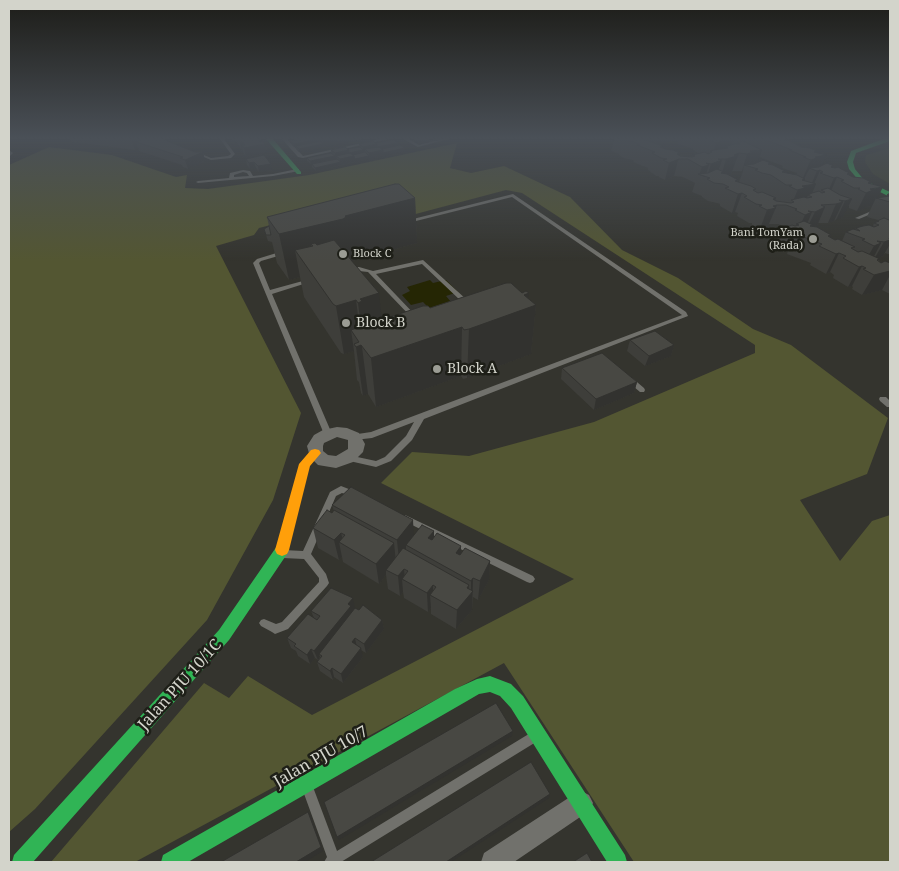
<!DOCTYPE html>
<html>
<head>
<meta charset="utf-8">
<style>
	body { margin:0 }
	#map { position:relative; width:899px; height:871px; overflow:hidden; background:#34342e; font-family:"Noto Serif",serif }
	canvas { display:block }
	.frame { position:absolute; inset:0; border:10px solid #d3d4cb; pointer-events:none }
</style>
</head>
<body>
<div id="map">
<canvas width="899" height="871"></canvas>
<div class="frame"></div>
</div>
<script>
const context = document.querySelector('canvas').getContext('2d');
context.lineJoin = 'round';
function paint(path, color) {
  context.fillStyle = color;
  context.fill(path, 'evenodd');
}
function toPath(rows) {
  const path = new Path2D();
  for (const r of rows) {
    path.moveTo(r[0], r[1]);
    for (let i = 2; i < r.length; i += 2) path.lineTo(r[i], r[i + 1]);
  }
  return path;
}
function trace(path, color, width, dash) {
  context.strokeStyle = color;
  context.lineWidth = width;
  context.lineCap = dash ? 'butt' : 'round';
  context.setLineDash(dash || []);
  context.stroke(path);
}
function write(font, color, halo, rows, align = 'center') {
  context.font = font + ' "Noto Serif",serif';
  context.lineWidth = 5;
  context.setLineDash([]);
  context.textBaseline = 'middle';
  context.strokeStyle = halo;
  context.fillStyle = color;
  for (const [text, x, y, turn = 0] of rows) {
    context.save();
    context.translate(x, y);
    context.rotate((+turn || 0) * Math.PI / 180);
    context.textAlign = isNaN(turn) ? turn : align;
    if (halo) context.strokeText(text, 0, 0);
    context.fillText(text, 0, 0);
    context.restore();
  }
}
paint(toPath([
	[890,148,890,184,873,174,865,162,866,155]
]), '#3e402d');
paint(toPath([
	[457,143,450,168,471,173,504,166,570,197,622,250,678,278,753,329,791,345,888,418,867,474,800,500,840,561,872,521,890,515,890,862,634,862,504,663,135,862,51,862,204,683,229,698,248,676,312,715,574,579,381,483,412,452,469,456,594,422,755,353,755,345,522,193,506,190,314,241,294,219,259,228,254,235,216,246,301,413,273,500,207,620,35,809,9,832,9,165,49,147,112,155,176,177,187,175,185,188,208,189,309,175]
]), '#535632');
paint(toPath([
	[430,280,433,283,446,280,458,292,446,296,451,302,430,309,423,302,411,305,402,295,410,291,407,287]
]), '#252604');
paint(toPath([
	[220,139,224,139,235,154,231,158,211,160,194,153,197,152,211,158,228,156,231,154,220,139],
	[282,139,287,139,303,156,380,139,389,139,303,158,298,157,282,139],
	[403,139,409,139,419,145,440,139,449,139,418,147,403,139],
	[9,150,13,153,9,157,9,150],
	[297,169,299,169,299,171,273,176,198,183,196,182,198,181,229,178,230,173,243,170,250,171,253,176,273,174,297,169],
	[243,172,247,173,249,176,234,177,234,175,243,172],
	[513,194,686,312,688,316,424,419,412,440,391,461,376,467,345,460,344,458,345,456,348,455,376,461,385,457,406,436,414,422,372,438,354,440,351,439,350,437,351,435,371,432,682,315,512,197,408,223,405,221,513,194],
	[874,210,878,211,859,219,855,218,874,210],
	[283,251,285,252,285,254,261,261,259,263,270,290,310,279,313,281,272,294,332,434,328,437,324,434,253,263,257,259,283,251],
	[423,260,467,300,467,302,463,305,459,305,458,304,461,301,422,264,376,274,418,318,417,319,413,319,368,272,359,271,350,272,347,270,350,268,359,267,373,271,423,260],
	[627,377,631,377,644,388,645,390,644,392,640,392,627,381,626,379,627,377],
	[880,397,886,397,890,401,890,407,887,407,880,401,879,399,880,397],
	[341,486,359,493,360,495,359,497,356,498,342,493,336,496,311,554,326,574,329,583,327,586,288,629,275,634,272,632,261,626,259,623,261,620,264,619,276,624,282,622,319,582,319,578,304,559,283,558,280,557,279,554,280,551,283,550,303,551,330,492,341,486],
	[405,515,533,576,535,579,533,582,530,583,527,582,402,520,401,518,402,516,405,515],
	[532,732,536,734,538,738,536,742,341,862,324,862,327,857,303,791,305,787,309,785,313,787,337,851,532,732]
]), '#71716c');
paint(toPath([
	[337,427,347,428,359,433,365,444,363,452,353,462,336,468,318,465,310,457,307,446,314,435,323,430,337,427],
	[337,437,348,440,348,449,336,456,328,455,323,451,323,446,324,443,337,437],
	[581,791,589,795,593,803,589,811,514,862,481,862,484,853,573,795,581,791]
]), '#71716c');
paint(toPath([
	[266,139,273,139,301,172,301,174,297,174,266,139],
	[883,139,890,139,890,141,856,153,853,162,855,169,864,180,890,192,890,197,860,182,849,169,847,162,851,151,883,139],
	[282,544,287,546,289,550,287,554,229,640,33,862,12,862,14,855,219,630,277,546,282,544],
	[490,676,511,684,523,696,625,855,627,862,607,862,511,708,500,696,490,692,479,694,467,701,188,862,161,862,163,855,455,689,477,679,490,676]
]), '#30b455');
paint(toPath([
	[315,449,319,450,321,453,310,466,289,550,287,554,282,556,277,554,275,550,299,464,311,450,315,449]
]), '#ff9f0a');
paint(toPath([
	[70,139,162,139,195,152,203,152,205,161,188,169,183,167,182,165,139,151,138,148,135,150,72,142],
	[232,139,260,139,261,141,265,144,267,152,246,157,244,154,243,151,242,151,237,143],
	[299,139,362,139,299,152,296,149,296,147,294,147,291,144,290,141],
	[413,139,429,139,429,142,419,144],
	[614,139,783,139,816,152,823,165,850,173,849,175,871,183,878,198,886,197,887,195,890,193,890,254,888,254,885,253,883,256,881,257,879,261,881,263,890,263,890,294,882,290,862,295,852,289,853,287,852,286,848,287,833,278,834,275,830,272,826,274,810,265,811,263,787,254,788,251,784,252,776,247,784,228,786,227,778,224,769,224,768,226,760,229,752,225,752,223,749,223,737,216,738,213,735,212,732,213,720,206,720,204,717,203,708,201,702,197,702,196,692,192,695,183,683,177,674,176,665,180,659,177,659,176,656,176,648,170,648,168,633,162,634,160,632,160,624,158,619,155,619,154,611,151],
	[667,141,678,142,678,144,693,149,693,150,698,153,692,155,692,157,679,155,680,153,665,149,659,144,667,143],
	[759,157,783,166,782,168,797,173,796,175,803,178,805,177,804,181,805,179,784,172,785,171,770,164,771,163,757,163],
	[732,171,743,171,739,182,737,182,738,180,728,175,731,174],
	[848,206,849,206,849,208,857,211,864,209,865,207,872,206,867,217,878,220,876,222,874,223,873,226,856,228,855,230,846,232,842,241,835,240,814,227,817,226,818,223,828,223,834,221,835,220,843,217],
	[398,143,398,145,405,148,405,151,316,171,312,167,312,164,311,164,307,161,307,158,331,153,331,150,347,149,360,147,359,144],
	[264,155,272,170,259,172,256,168,250,169,247,165,246,159],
	[415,198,417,243,352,261,382,320,430,308,528,298,536,305,531,354,467,378,463,379,461,376,376,407,368,394,363,396,361,393,359,382,357,380,354,351,344,354,341,353,304,297,300,277,289,280,277,263,272,242,268,241,264,229,269,226,267,217],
	[630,340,674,345,671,356,645,366,627,351],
	[562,368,637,382,634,393,594,410,561,379],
	[332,505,414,535,434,531,434,538,461,553,490,561,489,580,478,600,473,597,472,610,456,629,431,614,431,608,428,612,404,598,403,592,400,596,388,589,386,575,379,584,343,562,342,557,339,560,318,548,313,528,334,511],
	[355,608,353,612,359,610,382,620,384,629,366,653,361,650,363,657,343,683,334,677,333,680,320,671,317,662,320,657,318,660,315,658,310,664,298,656,296,651,291,648,287,638,314,618,311,611]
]), '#3e3e3a');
paint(toPath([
	[135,139,147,139,136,142,138,148,135,150,132,141],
	[257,139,260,139,261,144,265,144,267,152,246,157,244,148,242,145,243,151,242,151,240,142,243,142,244,148],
	[318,139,320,139,320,142,294,147,294,144],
	[333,139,362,139,299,152,299,149,323,144,323,141],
	[429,139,429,142,419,144,419,141],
	[433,139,442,139,442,140,433,141],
	[647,139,655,139,654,146,647,149],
	[657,139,667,139,667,143,656,145],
	[729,139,733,139,728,155,728,148,725,147,722,157,711,160,716,143],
	[398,143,398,146,368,152,365,149,365,153,339,158,336,156,337,159,335,159,335,153,349,150,363,150,363,147,377,144],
	[405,148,405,151,383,156,383,153],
	[383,150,383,156,370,159,369,153],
	[762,150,756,167,744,165,743,171,742,171,747,154,750,151],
	[817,151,813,160,815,157,827,155,814,184,816,184,811,196,808,195,805,203,794,202,793,201,802,180,805,179,801,189,802,186,811,185,817,171,810,168,805,177,803,178,814,152],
	[203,152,205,161,188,169,185,160],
	[680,153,674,176,665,180,669,163,677,154],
	[739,153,731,174,723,176,722,173,726,159,734,155],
	[335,156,335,159,311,164,310,161],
	[354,156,369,156,370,159,341,165,340,159],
	[722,160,716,178,710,178,707,177,711,164],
	[254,162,256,168,250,169,249,163],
	[341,162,341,165,316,171,315,168],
	[271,164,272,170,259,172,258,166],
	[709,165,705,177,699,175,702,167],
	[837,177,829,196,826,196,834,178],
	[883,187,877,199,876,198,872,206,865,207,864,209,857,211,866,193,870,189],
	[742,193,735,212,732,213,738,194],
	[415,198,417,243,352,261,313,246,311,244,317,273,295,250,300,277,289,280,279,234,345,216],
	[776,198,773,206,777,205,768,226,760,229,767,210,773,199],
	[852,199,843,217,836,220,845,201],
	[843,202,834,221,828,223,836,204],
	[825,207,817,226,806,230,815,212],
	[812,212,804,231,797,232,805,215],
	[796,231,788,251,784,252,793,232],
	[890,234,890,244,883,256,881,257,880,259,873,261,884,242],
	[881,243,871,262,863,265,874,246],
	[839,253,830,272,826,274,836,254],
	[862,266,852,286,848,287,859,267],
	[890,271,890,275,882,290,862,295,874,275],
	[379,293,384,341,364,348,358,303,360,299],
	[529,293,527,308,536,305,531,354,467,378,469,329,524,295],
	[356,300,368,394,363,396,356,347,359,342,351,330,354,351,344,354,336,306],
	[462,327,461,376,376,407,371,358],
	[674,345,671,356,645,366,649,356],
	[637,382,634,393,594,410,596,399],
	[413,520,414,540,406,545,406,550,399,560,397,540],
	[434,531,434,551,429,558,428,538],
	[341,533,344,545,339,542,342,557,339,560,334,540],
	[394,543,396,563,386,570,386,575,379,584,376,564],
	[461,546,461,565,456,573,456,553],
	[490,561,489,580,478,600,480,581],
	[404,569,405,581,402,579,403,592,400,596,398,576],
	[473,578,472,610,456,629,457,610,469,585,468,596,471,594,471,581],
	[433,585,433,597,430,595,431,608,428,612,427,593],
	[353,598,355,608,353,611,354,615,319,654,320,657,318,660,314,651],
	[382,620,384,629,366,653,364,644],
	[355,638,357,648,352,642],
	[361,648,363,657,343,683,341,674],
	[311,649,315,658,310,664,307,655],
	[332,668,334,677,333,680,330,671],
	[513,731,512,736,339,840,337,837],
	[550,794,549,798,451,862,446,862],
	[308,812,311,816,323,851,305,862,296,862]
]), '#32322f');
const building = toPath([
	[116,139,135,139,132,141,116,139],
	[144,139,162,139,195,152,203,152,185,160,180,158,183,157,136,142,144,139],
	[237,139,258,139,260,142,262,141,265,144,244,148,242,145,245,145,243,142,240,142,237,139],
	[299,139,318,139,294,144,290,141,299,139],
	[321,139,333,139,323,141,321,139],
	[336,139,347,139,337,142,336,139],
	[417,139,428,139,419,141,417,139],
	[624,139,648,139,646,140,663,146,660,147,665,149,673,150,680,153,677,154,680,156,692,157,695,156,692,155,705,152,708,154,712,152,710,151,714,150,728,148,725,147,734,144,740,144,737,143,743,141,762,150,750,151,753,152,747,154,739,153,734,155,737,156,726,159,718,159,722,160,711,164,706,163,709,165,702,167,688,159,679,159,669,163,663,160,667,159,661,158,652,153,655,152,637,145,640,145,635,142,628,141,624,139],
	[710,139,729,139,716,143,710,140,710,139],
	[764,139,783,139,785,140,788,140,801,147,810,148,817,151,814,152,827,155,815,157,817,158,811,160,803,157,806,157,789,150,792,150,764,139],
	[394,140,398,143,377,147,377,144,375,143,394,140],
	[320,141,323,144,299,149,296,146,320,141],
	[373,141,377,144,363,147,359,144,373,141],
	[400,145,405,148,383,153,383,150,382,149,400,145],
	[345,147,349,150,335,153,331,150,345,147],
	[360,147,363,150,349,153,349,150,347,149,360,147],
	[379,147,383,150,369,153,365,149,379,147],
	[365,152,369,156,355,159,354,156,353,155,365,152],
	[331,153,335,156,310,161,307,158,331,153],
	[350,153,354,156,340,159,336,156,350,153],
	[264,155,271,164,258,166,254,162,249,163,246,159,264,155],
	[337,159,341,162,315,168,312,164,337,159],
	[763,160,771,163,768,164,773,165,785,171,782,172,797,175,805,179,802,180,816,184,802,186,805,188,797,190,789,186,792,185,786,185,771,175,762,173,755,170,758,169,744,165,754,164,763,160],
	[827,163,834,166,831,167,835,168,838,167,845,171,850,173,847,174,853,177,863,178,871,182,868,183,883,187,870,189,873,190,866,193,858,189,860,188,854,188,841,181,844,180,837,177,834,178,820,173,823,172,820,170,817,171,809,168,819,167,827,163],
	[717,169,724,172,721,173,727,174,738,180,735,181,751,186,756,189,753,190,758,193,762,192,776,198,773,199,776,201,791,203,794,202,791,200,804,197,807,198,812,197,808,195,812,193,819,191,822,193,825,192,821,190,828,188,840,195,852,199,845,201,839,200,843,202,836,204,821,205,825,207,815,212,808,211,812,212,805,215,795,210,797,209,786,205,777,205,773,206,776,208,767,210,759,206,762,205,756,204,744,197,747,196,742,193,738,194,725,188,729,187,723,184,714,183,707,179,710,178,698,174,708,173,717,169],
	[395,184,399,184,415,198,345,216,346,217,343,219,279,234,267,217,395,184],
	[890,193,890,202,876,198,890,196,887,195,890,193],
	[884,218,889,220,890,220,890,234,889,234,890,235,890,238,889,238,890,240,884,242,877,241,881,243,874,246,862,240,865,239,846,232,853,229,860,231,856,228,863,226,869,225,874,227,879,225,874,223,879,221,877,221,884,218],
	[804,221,813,225,810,226,817,227,831,235,828,236,835,240,838,239,855,247,851,248,858,252,862,251,880,259,877,260,881,263,885,261,890,263,890,271,874,275,863,269,866,268,862,266,859,267,843,258,846,256,839,253,836,254,819,246,822,244,796,234,799,233,796,231,793,232,784,228,792,225,795,226,799,225,796,224,804,221],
	[269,226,271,235,266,235,264,229,269,226],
	[334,240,379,293,360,299,362,301,358,303,356,300,336,306,333,304,295,250,313,246,311,244,315,243,317,245,334,240],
	[506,283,511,283,522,293,526,291,529,293,524,295,536,305,469,329,464,330,462,327,371,358,361,345,356,347,354,344,359,342,351,330,423,306,428,306,430,308,506,283],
	[655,331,674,345,649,356,630,340,655,331],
	[602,353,637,382,596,399,562,368,602,353],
	[351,487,413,520,397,540,332,505,351,487],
	[327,510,332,513,334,510,394,543,376,564,339,542,345,535,341,533,334,540,313,528,327,510],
	[422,525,434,531,428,538,432,540,437,533,461,546,456,553,460,555,465,548,490,561,480,581,473,578,471,581,406,545,422,525],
	[403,548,469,585,467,588,473,591,457,610,430,595,436,587,433,585,427,593,402,579,408,571,404,569,398,576,386,570,403,548],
	[331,588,353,598,348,604,351,606,314,651,311,649,307,655,294,646,296,644,287,638,308,614,317,620,320,616,311,611,331,588],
	[363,605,382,620,364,644,355,638,352,642,361,648,341,674,332,668,330,671,317,662,322,656,319,654,355,608,359,610,363,605],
	[496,703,513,731,337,837,324,802,496,703],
	[531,762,550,794,446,862,371,862,531,762],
	[308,812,321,847,296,862,221,862,308,812],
	[587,853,592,862,573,862,587,853]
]);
paint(building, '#484843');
trace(building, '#32322f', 1);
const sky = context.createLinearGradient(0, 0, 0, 261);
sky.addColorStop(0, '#1d1d19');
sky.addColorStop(0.53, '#4a5057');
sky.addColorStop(1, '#4a505700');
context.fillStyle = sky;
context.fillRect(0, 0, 899, 261);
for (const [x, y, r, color] of [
	[813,239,5,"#9b9c94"],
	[343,254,5,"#9b9c94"],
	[346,323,5,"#9b9c94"],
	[437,369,5,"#9b9c94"]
]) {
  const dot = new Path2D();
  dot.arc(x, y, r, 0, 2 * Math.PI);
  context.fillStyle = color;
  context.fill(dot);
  trace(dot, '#1e1f18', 2);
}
write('11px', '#d3d4cb', '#1e1f18', [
	["Bani TomYam",803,233],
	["(Rada)",803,246],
	["Block C",353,254,"left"]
], 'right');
write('14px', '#d3d4cb', '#1e1f18', [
	["Block B",356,323],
	["Block A",447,369]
], 'left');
write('16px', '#d3d4cb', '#1e1f18', [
	["Jalan PJU 10/1C",180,685,-48],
	["Jalan PJU 10/7",321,757,-30]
]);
</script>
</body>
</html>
